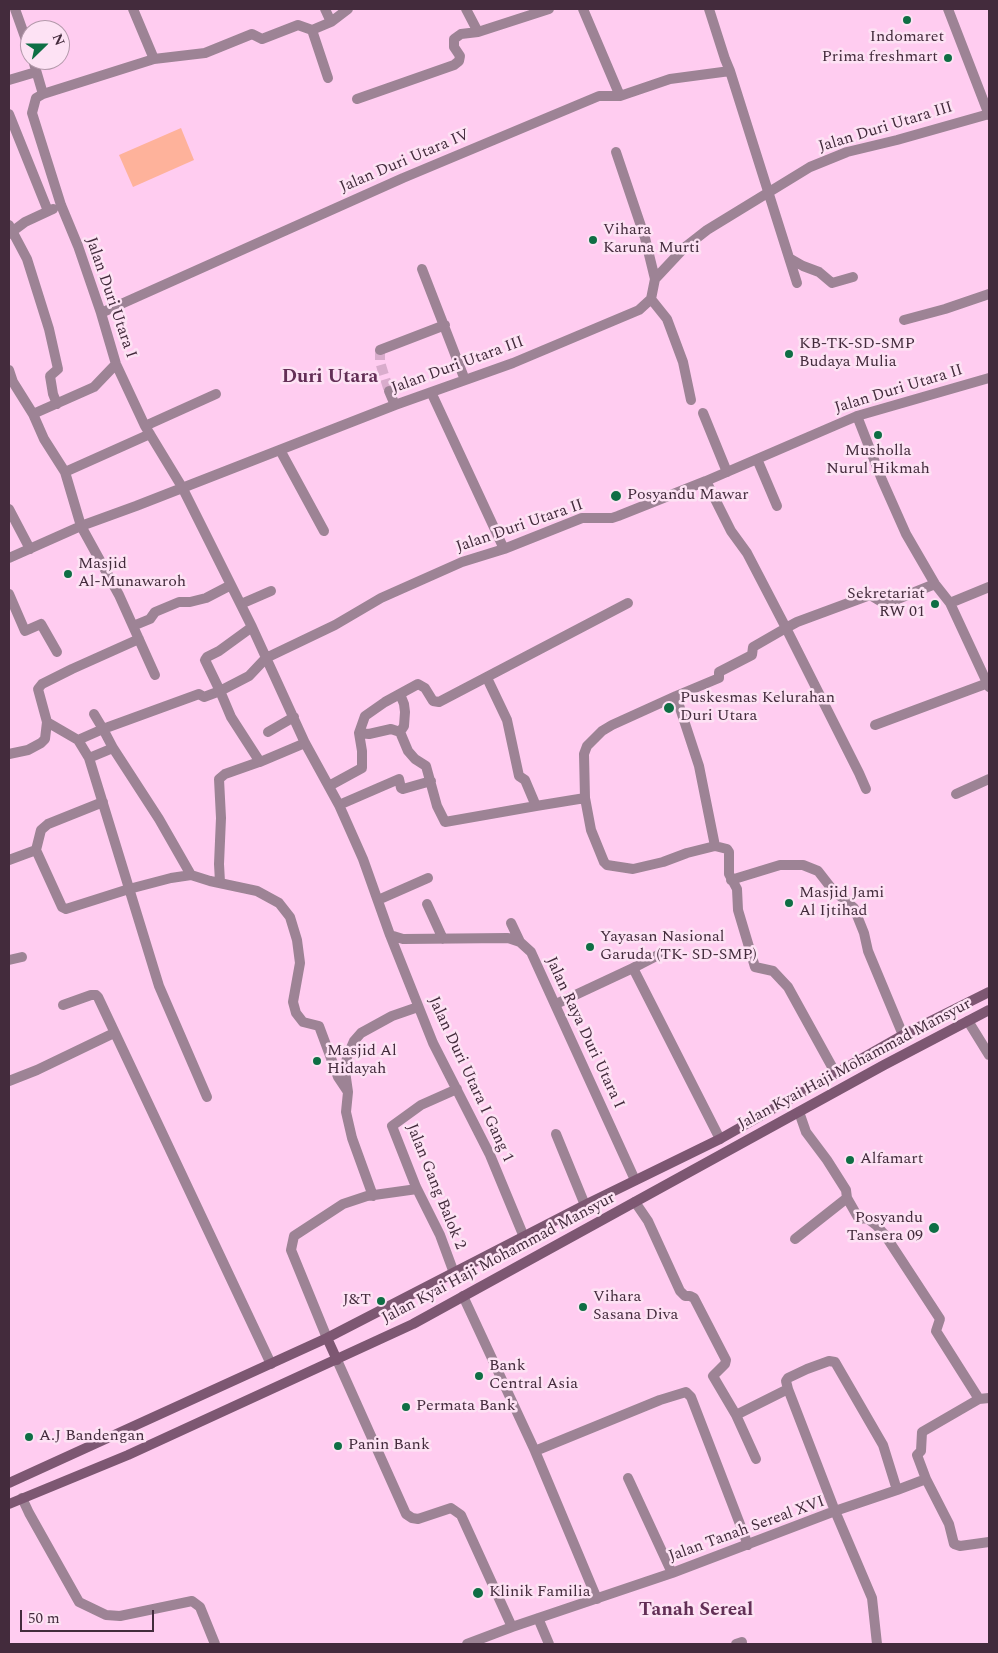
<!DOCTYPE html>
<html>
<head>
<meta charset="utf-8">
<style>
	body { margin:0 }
	#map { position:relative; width:998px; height:1653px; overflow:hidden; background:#ffccf0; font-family:Spectral,serif }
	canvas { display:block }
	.frame { position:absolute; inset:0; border:10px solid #432b3c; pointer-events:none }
	.north { position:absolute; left:20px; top:20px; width:50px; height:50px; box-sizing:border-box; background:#fde2f4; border:1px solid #b399aa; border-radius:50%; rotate:68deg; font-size:14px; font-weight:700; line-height:20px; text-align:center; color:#432b3c }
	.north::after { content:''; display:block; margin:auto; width:18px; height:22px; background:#0e6e44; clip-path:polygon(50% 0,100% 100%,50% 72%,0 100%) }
	.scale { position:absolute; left:20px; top:1610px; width:134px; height:22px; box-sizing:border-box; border:2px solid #432b3c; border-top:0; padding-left:6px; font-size:15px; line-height:18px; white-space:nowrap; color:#432b3c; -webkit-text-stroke:4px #fde2f4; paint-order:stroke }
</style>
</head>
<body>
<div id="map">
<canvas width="998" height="1653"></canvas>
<div class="frame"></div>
<div class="north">N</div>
<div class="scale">50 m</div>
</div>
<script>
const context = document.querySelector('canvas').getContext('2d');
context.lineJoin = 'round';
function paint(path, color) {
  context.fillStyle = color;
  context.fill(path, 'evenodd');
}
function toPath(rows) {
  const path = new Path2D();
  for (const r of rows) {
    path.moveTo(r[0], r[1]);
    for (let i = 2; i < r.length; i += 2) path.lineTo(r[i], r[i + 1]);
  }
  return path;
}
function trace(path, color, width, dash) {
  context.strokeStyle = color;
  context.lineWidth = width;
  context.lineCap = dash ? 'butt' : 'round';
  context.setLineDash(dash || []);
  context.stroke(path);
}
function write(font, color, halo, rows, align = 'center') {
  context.font = font + ' Spectral,serif';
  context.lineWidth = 5;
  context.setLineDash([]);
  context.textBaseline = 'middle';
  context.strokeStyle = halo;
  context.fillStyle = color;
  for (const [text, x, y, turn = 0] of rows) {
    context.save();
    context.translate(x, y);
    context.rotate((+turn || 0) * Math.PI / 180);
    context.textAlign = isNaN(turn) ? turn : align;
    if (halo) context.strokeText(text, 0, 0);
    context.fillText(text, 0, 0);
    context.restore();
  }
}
paint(toPath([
	[181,128,194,160,133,187,119,155]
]), '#feb29b');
trace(toPath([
	[380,350,380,362,389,391]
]), '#d9accc', 10, [10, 5]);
trace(toPath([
	[15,9,30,51],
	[133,9,154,59],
	[325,9,331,22],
	[348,9,331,22,312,30,298,25,262,39,252,34,205,53,154,59,43,94,36,98,32,113,61,205,78,246,101,313,116,364,145,426,182,487,252,627,305,743,339,805,363,859,390,935,403,939,508,938,520,942,531,952,635,1180],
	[466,9,478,32,549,9],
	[583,9,620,96],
	[709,9,725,59,730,71,797,283],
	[312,30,328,78],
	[33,60,43,94],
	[9,80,36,72],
	[357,99,454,65,459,61,460,56,454,47,454,39,461,34,478,32],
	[9,114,48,211],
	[616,152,645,238,655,279],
	[9,225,27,259,49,329,58,369,50,376,53,394,57,404],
	[9,234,25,222,53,209],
	[789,258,803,266,819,272,832,283,853,277],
	[422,269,465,380],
	[651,299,667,319,683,362,691,400],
	[101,313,403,178,599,96,620,96,670,79,730,71],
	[904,320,945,309,989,294],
	[380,350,445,325],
	[9,370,13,382,33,414,44,439,65,472,81,526,119,595,155,675],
	[389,391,395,405],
	[431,392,504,549],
	[703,413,727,472],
	[33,414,94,387,116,364],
	[857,416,882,480,906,534,935,584,950,603,989,687],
	[145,426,216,394],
	[280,450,324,531],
	[757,459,777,506],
	[65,472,150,434],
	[706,481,731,531,747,553,786,628,753,647,752,655,719,672,719,678,676,696,699,766,715,846,727,849,729,852,729,874,737,889,738,910,755,967,773,971,788,987,836,1074],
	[9,509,30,549],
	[9,558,81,526,136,506,395,405,513,363,639,310,651,299,655,279,684,248,707,230,810,167,847,152,897,140,989,114],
	[9,594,25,631,41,624,57,652],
	[950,603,989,587],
	[241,604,271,591],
	[133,626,150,619,155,612,179,602,190,602,206,598,231,585],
	[252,627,219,651,207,657,205,660,220,691,249,676,266,658,335,625,381,598,462,562,504,549,582,518,612,518,618,516,706,481,857,416,989,378],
	[139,639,72,669,42,684,38,689,47,722,78,740,89,758,159,986,207,1097],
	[487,678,507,720,519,776,525,780,536,806,585,798],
	[400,694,404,704,405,712,404,726,400,732,408,751,415,759,426,766,437,806,445,822,536,806],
	[676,696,612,725,602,731,587,746,584,754,585,798,591,830,604,862,607,865,633,869,663,862,687,853,715,846],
	[875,725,988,683],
	[268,732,294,717],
	[359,733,369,734,391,729,400,732],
	[78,740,103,729,94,714],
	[113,748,159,819,191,875,210,881,257,891,279,903,290,917,297,940,300,963,293,1002,296,1013,303,1022,319,1026,338,1077,348,1092],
	[9,754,28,750,41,743,45,739,47,722],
	[89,758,113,748,103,729,199,694,204,697,220,691,231,717,260,762,305,743],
	[329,786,362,768,362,751,359,733,365,716,385,702,418,684,425,688,433,701,439,702,628,603],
	[866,789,859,773,786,628,797,622,870,595,885,604,935,584],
	[956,794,989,779],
	[103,802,48,824,41,830,36,850,62,907,66,909,129,889,171,878,191,875],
	[339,805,399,779,401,788,403,789,431,781],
	[9,860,36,850],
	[731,880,780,865,803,865,818,871,832,889,854,908,864,933,868,951,903,1035],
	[220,882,219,864,221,818,219,779,225,774,259,762],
	[378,900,428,878],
	[427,904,443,939],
	[511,923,520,942],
	[390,935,433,1043,490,1155,524,1237],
	[662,953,633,968,720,1139],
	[9,960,22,957],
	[556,1004,633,968],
	[63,1005,91,995,96,995,98,997,271,1364],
	[968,1021,989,1055],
	[9,1081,37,1070,114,1033],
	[799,1112,806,1132,827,1160,846,1190,847,1198,859,1219,867,1218,876,1225,885,1235,940,1319,936,1331,979,1399,989,1398],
	[556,1134,585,1205],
	[373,1196,352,1138,346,1112,348,1092,345,1071,347,1057,354,1041,361,1033,392,1016,418,1007],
	[635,1202,648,1221,680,1291,685,1296,690,1296,694,1298,726,1360,725,1364,713,1376,736,1415,756,1459],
	[795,1239,847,1198],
	[454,1273,440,1235,416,1187,392,1126,421,1105,457,1089],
	[463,1296,535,1451,597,1599],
	[327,1338,291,1250,294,1236,343,1204,367,1196,417,1189],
	[337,1360,406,1514,412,1518,418,1519,451,1508,461,1515,512,1627],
	[736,1415,788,1389,835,1511,897,1490,883,1445,835,1362,829,1361,807,1369,788,1378,786,1381,788,1389],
	[535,1451,660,1400,686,1392,691,1397,748,1545],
	[628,1478,672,1573],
	[926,1479,917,1455,921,1451,922,1432,979,1399],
	[897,1490,926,1479,949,1524,954,1544,960,1546,989,1542],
	[22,1498,29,1513,79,1602,106,1615,120,1616,192,1601,200,1607,215,1644],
	[538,1618,549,1644],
	[467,1644,512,1627,672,1573,835,1511,872,1598,877,1644],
	[736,1644,742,1642]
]), '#9d8395', 10);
trace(toPath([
	[948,9,989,115]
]), '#9d8395', 10);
trace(toPath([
	[327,1338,337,1360],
	[9,1483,327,1338,585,1205,720,1139,903,1035,989,992],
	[9,1504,128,1455,413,1324,884,1065,989,1010]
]), '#7d5772', 10);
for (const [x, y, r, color] of [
	[907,20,5,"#0e6e44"],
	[948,58,5,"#0e6e44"],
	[593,240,5,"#0e6e44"],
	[789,354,5,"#0e6e44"],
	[878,435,5,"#0e6e44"],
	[616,496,6,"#0e6e44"],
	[68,574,5,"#0e6e44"],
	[935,604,5,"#0e6e44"],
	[669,708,6,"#0e6e44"],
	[789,903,5,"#0e6e44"],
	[590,947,5,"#0e6e44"],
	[317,1061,5,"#0e6e44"],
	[850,1160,5,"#0e6e44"],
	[934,1228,6,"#0e6e44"],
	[381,1301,5,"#0e6e44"],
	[583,1307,5,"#0e6e44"],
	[479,1376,5,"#0e6e44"],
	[406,1407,5,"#0e6e44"],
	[29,1437,5,"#0e6e44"],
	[338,1446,5,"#0e6e44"],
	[478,1593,6,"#0e6e44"]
]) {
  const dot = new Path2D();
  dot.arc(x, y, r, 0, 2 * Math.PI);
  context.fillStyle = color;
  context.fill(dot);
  trace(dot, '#fde2f4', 2);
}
write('16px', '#432b3c', '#fde2f4', [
	["Indomaret",907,38,"center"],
	["Prima freshmart",938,58,"right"],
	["Vihara",603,231],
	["Karuna Murti",603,249],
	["KB-TK-SD-SMP",799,345],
	["Budaya Mulia",799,363],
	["Musholla",878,452,"center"],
	["Nurul Hikmah",878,470,"center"],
	["Posyandu Mawar",627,496],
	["Masjid",78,565],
	["Al-Munawaroh",78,583],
	["Sekretariat",925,595,"right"],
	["RW 01",925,613,"right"],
	["Puskesmas Kelurahan",680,699],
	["Duri Utara",680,717],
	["Masjid Jami",799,894],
	["Al Ijtihad",799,912],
	["Yayasan Nasional",600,938],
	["Garuda (TK- SD-SMP)",600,956],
	["Masjid Al",327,1052],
	["Hidayah",327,1070],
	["Alfamart",860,1160],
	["Posyandu",923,1219,"right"],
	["Tansera 09",923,1237,"right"],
	["Vihara",593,1298],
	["Sasana Diva",593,1316],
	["J&T",371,1301,"right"],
	["Bank",489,1367],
	["Central Asia",489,1385],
	["Permata Bank",416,1407],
	["A.J Bandengan",39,1437],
	["Panin Bank",348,1446],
	["Klinik Familia",489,1593]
], 'left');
write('16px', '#432b3c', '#fde2f4', [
	["Jalan Duri Utara III",886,128,-17],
	["Jalan Duri Utara IV",405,162,-23],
	["Jalan Duri Utara I",110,298,71],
	["Jalan Duri Utara III",458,366,-20],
	["Jalan Duri Utara II",899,390,-17],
	["Jalan Duri Utara II",520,527,-19],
	["Jalan Raya Duri Utara I",584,1033,65],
	["Jalan Kyai Haji Mohammad Mansyur",855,1065,-28],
	["Jalan Duri Utara I Gang 1",470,1080,65],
	["Jalan Gang Balok 2",435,1187,68],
	["Jalan Kyai Haji Mohammad Mansyur",499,1259,-28],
	["Jalan Tanah Sereal XVI",747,1530,-20]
]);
write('bold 19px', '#632f56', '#fde2f4', [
	["Duri Utara",330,378],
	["Tanah Sereal",696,1611]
]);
</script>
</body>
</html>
